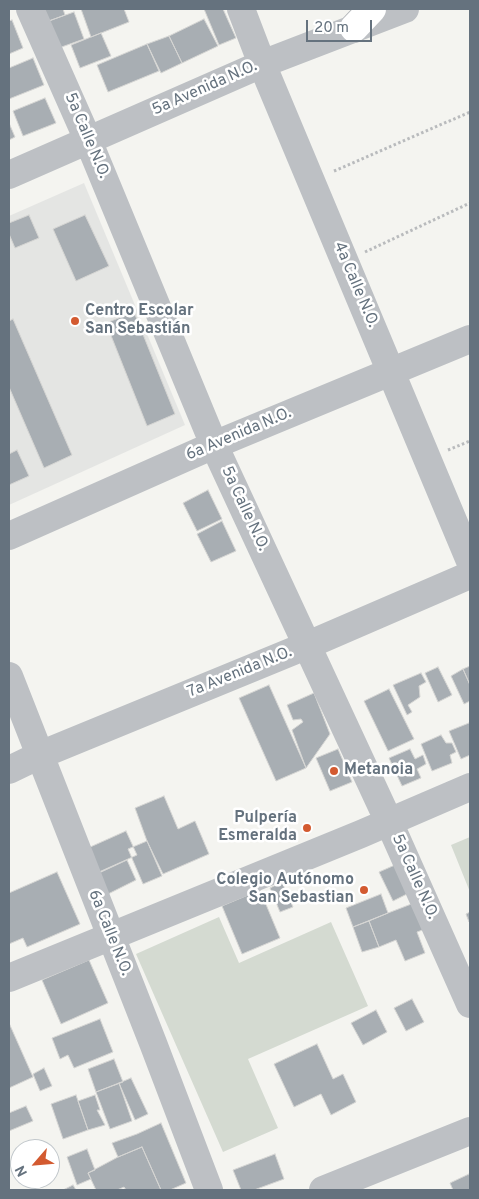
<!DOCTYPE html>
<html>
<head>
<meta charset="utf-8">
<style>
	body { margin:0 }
	#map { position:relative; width:479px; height:1199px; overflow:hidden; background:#f4f4f0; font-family:Overpass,sans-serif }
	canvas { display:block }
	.frame { position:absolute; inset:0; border:10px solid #65727e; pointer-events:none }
	.north { position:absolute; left:10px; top:1139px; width:50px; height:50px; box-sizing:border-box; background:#fff; border:1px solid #c1c7cb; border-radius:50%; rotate:243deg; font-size:14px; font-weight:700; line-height:20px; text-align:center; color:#65727e }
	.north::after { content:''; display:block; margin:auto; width:18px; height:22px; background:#d35a30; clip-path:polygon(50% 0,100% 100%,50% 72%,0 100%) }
	.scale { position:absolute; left:306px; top:20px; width:66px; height:22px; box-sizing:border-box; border:2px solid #65727e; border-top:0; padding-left:6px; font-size:15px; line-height:18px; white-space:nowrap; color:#65727e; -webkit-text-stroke:4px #fff; paint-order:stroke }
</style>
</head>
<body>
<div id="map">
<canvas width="479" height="1199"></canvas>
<div class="frame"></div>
<div class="north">N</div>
<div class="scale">20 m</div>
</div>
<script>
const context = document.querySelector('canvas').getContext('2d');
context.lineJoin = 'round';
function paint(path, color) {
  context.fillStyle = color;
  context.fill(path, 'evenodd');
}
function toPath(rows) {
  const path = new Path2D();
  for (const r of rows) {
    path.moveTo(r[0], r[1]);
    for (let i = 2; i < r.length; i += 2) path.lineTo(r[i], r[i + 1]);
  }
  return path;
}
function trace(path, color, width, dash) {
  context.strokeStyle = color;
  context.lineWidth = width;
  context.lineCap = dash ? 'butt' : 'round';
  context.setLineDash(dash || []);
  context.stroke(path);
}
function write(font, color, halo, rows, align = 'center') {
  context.font = font + ' Overpass,sans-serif';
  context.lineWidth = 5;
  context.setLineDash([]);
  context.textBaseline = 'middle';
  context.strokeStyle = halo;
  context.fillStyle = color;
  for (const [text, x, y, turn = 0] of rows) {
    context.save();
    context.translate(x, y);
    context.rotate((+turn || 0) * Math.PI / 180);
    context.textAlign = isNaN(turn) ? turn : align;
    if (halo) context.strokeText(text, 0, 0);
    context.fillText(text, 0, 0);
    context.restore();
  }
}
paint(toPath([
	[84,183,185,425,9,505,9,216]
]), '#e4e5e3');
paint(toPath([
	[470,837,470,892,451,845],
	[219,917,239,963,331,922,368,1006,248,1059,278,1128,223,1152,136,954]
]), '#d4dad1');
const building = toPath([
	[41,9,63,9,65,15,46,22,41,9],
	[81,9,124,9,129,22,91,37,81,9],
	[204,9,223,9,236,38,219,45,204,9],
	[74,12,84,39,56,49,46,22,74,12],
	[204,19,218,46,182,63,169,36,204,19],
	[12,20,23,48,9,54,9,21,12,20],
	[101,33,111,56,80,68,71,45,101,33],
	[169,36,182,63,161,73,147,44,169,36],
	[147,44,159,71,108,92,97,65,147,44],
	[33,58,44,85,9,99,9,68,33,58],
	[45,98,56,123,23,136,13,111,45,98],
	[9,123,15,137,9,140,9,123],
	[29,215,39,238,15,248,9,234,9,223,29,215],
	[85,215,109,266,76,281,53,229,85,215],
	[134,312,175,414,147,426,106,323,134,312],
	[13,319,72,455,44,468,9,387,9,321,13,319],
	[17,450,29,476,9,485,9,454,17,450],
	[208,490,222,519,197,531,183,503,208,490],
	[222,521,236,551,211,562,197,534,222,521],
	[470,666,470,685,463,669,470,666],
	[438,667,452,695,438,702,425,673,438,667],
	[463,669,470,685,470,701,464,704,451,676,463,669],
	[421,673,426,682,419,686,420,697,408,705,412,712,407,715,393,685,421,673],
	[269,685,306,768,276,781,239,698,269,685],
	[389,689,414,739,388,751,364,701,389,689],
	[314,693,330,734,306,768,292,730,303,722,301,719,293,720,287,705,314,693],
	[469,723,470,724,470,755,461,759,449,731,469,723],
	[441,735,446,743,452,743,456,752,450,755,452,763,432,771,421,744,441,735],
	[338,749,352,782,330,791,316,758,338,749],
	[410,749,415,759,423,755,426,764,417,769,421,778,402,786,389,758,410,749],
	[164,796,178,829,195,821,209,854,163,874,147,841,135,808,164,796],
	[126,831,137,855,99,872,88,848,126,831],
	[147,841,162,876,143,884,128,849,147,841],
	[127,860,136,880,108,894,99,873,127,860],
	[395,865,409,893,393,901,379,872,395,865],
	[57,872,80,924,27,947,23,938,9,944,9,893,57,872],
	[282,882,293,907,280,912,270,888,282,882],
	[260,890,280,938,242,954,222,906,260,890],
	[381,894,388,913,353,927,346,908,381,894],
	[414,903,425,929,417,932,425,953,405,961,396,940,379,947,369,921,388,913,414,903],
	[470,912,470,922,469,922,466,914,470,912],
	[369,921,379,947,362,952,353,927,369,921],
	[89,960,108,1003,61,1024,42,980,89,960],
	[412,999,424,1022,406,1031,394,1008,412,999],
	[376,1010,387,1032,363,1045,351,1023,376,1010],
	[100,1019,113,1052,74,1068,68,1055,60,1059,52,1038,100,1019],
	[9,1023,33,1077,9,1088,9,1023],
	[317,1044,333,1079,343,1074,356,1102,331,1115,321,1094,294,1107,274,1064,317,1044],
	[114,1059,123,1082,96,1092,88,1069,114,1059],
	[44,1068,52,1086,40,1091,33,1074,44,1068],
	[131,1078,148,1114,135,1120,119,1083,131,1078],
	[119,1083,132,1121,110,1129,96,1092,119,1083],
	[76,1095,88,1130,63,1139,51,1104,76,1095],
	[95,1095,100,1110,97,1110,105,1125,88,1130,78,1101,95,1095],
	[26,1106,33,1121,9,1131,9,1113,26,1106],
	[161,1123,186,1183,170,1190,161,1190,142,1147,118,1157,112,1143,137,1134,161,1123],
	[142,1147,161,1190,126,1190,124,1187,117,1190,96,1190,88,1173,118,1157,142,1147],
	[87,1149,95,1170,88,1173,91,1179,77,1185,67,1157,87,1149],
	[275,1154,284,1179,254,1190,241,1190,233,1170,275,1154],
	[469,1174,470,1178,470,1190,453,1190,450,1183,469,1174],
	[73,1185,76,1190,63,1190,73,1185]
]);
paint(building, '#a8aeb3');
trace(building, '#d5d5d3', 1);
const major = toPath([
	[354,28,372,9]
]);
trace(major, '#b3b6b9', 30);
trace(toPath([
	[334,171,470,112],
	[365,252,470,203],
	[448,450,470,441]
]), '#b9bbbd', 3, [2.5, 2.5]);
trace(toPath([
	[30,9,88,140,214,445,389,822,470,1004],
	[241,9,262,64,470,561],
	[9,175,262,64,405,9],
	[9,536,214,445,470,339],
	[9,676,153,1043,209,1190],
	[9,770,40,755,308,645,470,575],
	[9,978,361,834,470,787],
	[323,1190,470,1131]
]), '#bdc0c4', 28);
trace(major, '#fff', 28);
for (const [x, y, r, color] of [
	[75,321,5,"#d35a30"],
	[334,771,5,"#d35a30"],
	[307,828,5,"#d35a30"],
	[364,890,5,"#d35a30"]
]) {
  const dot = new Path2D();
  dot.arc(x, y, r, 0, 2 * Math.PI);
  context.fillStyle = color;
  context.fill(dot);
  trace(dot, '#fff', 2);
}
write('16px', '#65727e', '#fff', [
	["5a Avenida N.O.",205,89,-24],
	["5a Calle N.O.",86,136,67],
	["4a Calle N.O.",355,285,67],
	["6a Avenida N.O.",239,435,-23],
	["5a Calle N.O.",244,509,65],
	["7a Avenida N.O.",240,673,-22],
	["5a Calle N.O.",414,877,66],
	["6a Calle N.O.",109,933,68]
]);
write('bold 16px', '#65727e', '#fff', [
	["Centro Escolar",85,312],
	["San Sebastián",85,330],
	["Metanoia",344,771],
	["Pulpería",297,819,"right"],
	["Esmeralda",297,837,"right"],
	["Colegio Autónomo",354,881,"right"],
	["San Sebastian",354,899,"right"]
], 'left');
</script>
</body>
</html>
